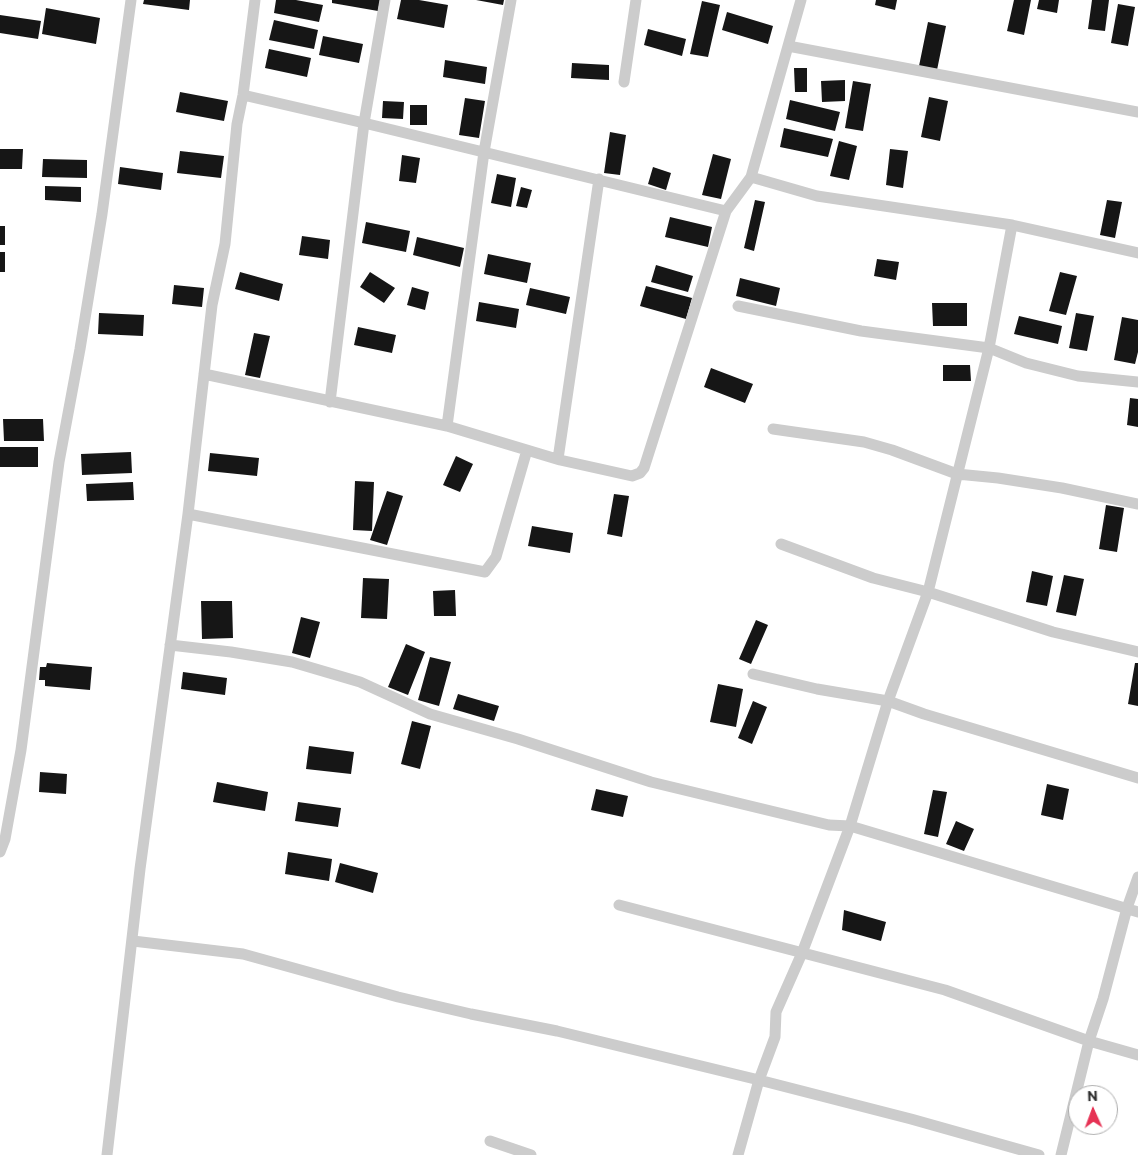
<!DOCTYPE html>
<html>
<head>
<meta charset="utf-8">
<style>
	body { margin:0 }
	#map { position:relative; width:1138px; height:1155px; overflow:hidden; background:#fff; font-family:Commissioner,sans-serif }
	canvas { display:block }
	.north { position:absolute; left:1068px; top:1085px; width:50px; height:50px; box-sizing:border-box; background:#fff; border:1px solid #acacac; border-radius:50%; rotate:358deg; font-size:14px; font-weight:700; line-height:20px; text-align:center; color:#2f2f2f }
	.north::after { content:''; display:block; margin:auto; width:18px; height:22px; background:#e63254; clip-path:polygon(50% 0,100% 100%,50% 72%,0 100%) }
</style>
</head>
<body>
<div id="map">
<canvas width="1138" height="1155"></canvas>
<div class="north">N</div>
</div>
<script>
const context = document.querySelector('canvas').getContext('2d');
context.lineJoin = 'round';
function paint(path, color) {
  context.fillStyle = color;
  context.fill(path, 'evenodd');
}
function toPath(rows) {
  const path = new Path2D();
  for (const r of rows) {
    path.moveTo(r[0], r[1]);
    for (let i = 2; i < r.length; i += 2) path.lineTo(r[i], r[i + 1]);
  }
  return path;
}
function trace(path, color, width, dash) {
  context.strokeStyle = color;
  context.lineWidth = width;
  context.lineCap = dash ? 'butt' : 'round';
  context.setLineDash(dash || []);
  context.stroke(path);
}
paint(toPath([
	[144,0,190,0,189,10,143,4],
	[276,0,296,0,323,5,319,22,274,13],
	[332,0,380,0,378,11,332,3],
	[401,0,419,0,448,5,444,28,397,19],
	[476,0,504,0,503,5],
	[876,0,897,0,895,10,875,5],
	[1014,0,1031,0,1024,35,1007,31],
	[1039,0,1059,0,1057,13,1037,9],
	[1092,0,1109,0,1105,31,1088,29],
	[702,1,720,5,708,57,690,54],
	[1118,4,1135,7,1128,46,1111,43],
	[46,8,100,18,96,44,42,34],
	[727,12,773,26,768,44,722,30],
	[0,15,41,21,38,39,0,33],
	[274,20,318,30,314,49,269,40],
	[928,22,946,26,937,70,919,66],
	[648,29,686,39,682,56,644,45],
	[323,36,363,44,359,63,319,55],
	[269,49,311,58,307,77,265,68],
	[445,60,487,67,485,84,443,77],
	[572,63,609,65,609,80,571,78],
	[794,68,807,68,807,92,795,92],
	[845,80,845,101,822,102,821,81],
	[853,81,871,84,863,131,845,128],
	[180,92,228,101,224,121,176,112],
	[929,97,948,101,940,141,921,137],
	[465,98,485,101,479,138,459,135],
	[790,100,840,112,835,131,786,119],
	[383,101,404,102,403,119,382,118],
	[410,105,427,105,427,125,410,125],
	[784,128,833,139,828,157,780,147],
	[610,132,626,135,620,175,604,173],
	[839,141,857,146,849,180,830,176],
	[0,149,23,149,22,169,0,169],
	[890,149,908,151,903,188,886,185],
	[180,151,224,156,221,178,177,173],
	[713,154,731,159,721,199,702,195],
	[402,155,420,158,416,183,399,181],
	[43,159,87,160,87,178,42,177],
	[120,167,163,173,161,190,118,184],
	[653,167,671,173,666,190,648,184],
	[497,174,516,178,511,207,491,203],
	[45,186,81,187,81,202,45,200],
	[521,187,532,190,527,208,516,206],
	[755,200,765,202,754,251,744,248],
	[1107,200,1122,202,1115,238,1100,235],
	[670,217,712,227,708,247,665,237],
	[366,222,410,231,406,252,362,243],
	[0,226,5,226,5,245,0,245],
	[302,236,330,240,328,259,299,255],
	[417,237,464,248,460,267,413,255],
	[0,252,5,252,5,272,0,272],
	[488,254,531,263,527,283,484,274],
	[877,259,899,262,896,280,874,276],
	[656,265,693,276,688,292,651,282],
	[240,272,283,284,279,301,235,289],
	[370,272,395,288,384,303,360,287],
	[1060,272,1077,276,1066,315,1049,311],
	[740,278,780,288,776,306,736,296],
	[174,285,204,288,202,307,172,304],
	[646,286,692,298,686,319,640,306],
	[412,287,429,292,425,310,407,305],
	[530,288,570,297,566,314,526,305],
	[479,302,519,309,516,328,476,321],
	[932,303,967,303,967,326,933,326],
	[99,313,144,315,143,336,98,334],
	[1076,313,1094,316,1087,351,1069,348],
	[1019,316,1062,326,1058,344,1014,334],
	[1122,317,1138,320,1138,352,1135,364,1114,360],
	[358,327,396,335,392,353,354,345],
	[254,333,270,336,260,378,245,375],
	[943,365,970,365,971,381,943,381],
	[711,368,753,384,745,403,704,387],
	[1130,398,1138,399,1138,427,1127,425],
	[3,419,43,419,44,441,4,441],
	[0,447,38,447,38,467,0,467],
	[131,452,132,473,82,475,81,454],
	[210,453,259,458,257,476,208,471],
	[456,456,473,464,460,492,443,485],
	[355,481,374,482,372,531,353,530],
	[133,482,134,500,87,501,86,484],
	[387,491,403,496,387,545,370,540],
	[614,494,629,496,622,537,607,534],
	[1106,505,1124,508,1117,552,1099,549],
	[532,526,573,533,570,553,528,546],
	[1032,571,1053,576,1047,606,1026,602],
	[1064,575,1084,579,1076,616,1056,612],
	[363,578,389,579,387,619,361,618],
	[455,590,456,616,434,616,433,591],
	[201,601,232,601,233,638,202,639],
	[301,617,320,622,310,658,292,653],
	[756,620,768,625,751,664,739,659],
	[406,644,425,652,408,695,388,687],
	[430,657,451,662,439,706,418,700],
	[47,663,92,667,90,690,45,686,45,680,39,680,40,667,46,667],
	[1135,663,1138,663,1138,706,1128,704],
	[183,672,227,678,225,695,181,689],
	[718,684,743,689,736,727,710,722],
	[458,694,499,706,494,721,453,709],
	[753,701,767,707,752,744,738,738],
	[412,721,431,726,420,769,401,764],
	[309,746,354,752,351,774,306,769],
	[40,772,67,774,66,794,39,792],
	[217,782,268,792,265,811,213,802],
	[1047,784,1069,789,1063,820,1041,815],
	[596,789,628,796,623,817,591,810],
	[933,790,947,792,938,837,924,834],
	[298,802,341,808,338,827,295,821],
	[956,821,974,829,964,851,946,844],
	[288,852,332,859,329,881,285,874],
	[340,863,378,873,373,893,335,882],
	[844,910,886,922,881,941,842,930]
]), '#161616');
trace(toPath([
	[788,46,1138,112],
	[624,82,636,0],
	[243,95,364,123,726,211],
	[751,177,817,196,1012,225,1138,253],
	[738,306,861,331,989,348,1026,363,1078,376,1138,382],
	[204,374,447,426,560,460,632,476,640,473,644,468,726,211,751,177,801,0],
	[330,402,364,123,385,0],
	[447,426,484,152,511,0],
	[773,429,864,442,892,450,957,474,998,478,1062,488,1138,504],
	[558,459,599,179],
	[188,514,485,572,496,557,527,450],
	[781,544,873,578,928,592,1053,632,1138,652],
	[170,645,231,652,292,662,360,682,430,714,518,739,651,782,829,825,850,826,1138,912],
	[753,674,817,689,888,701,924,714,1138,778],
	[0,852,5,839,21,750,59,462,80,349,102,214,131,0],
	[619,905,945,990,1089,1041,1138,1055],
	[133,941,243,954,398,997,471,1014,557,1031,759,1080,911,1119,1039,1155],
	[490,1141,531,1155],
	[107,1155,140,869,188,514,212,305,225,244,237,124,243,95,255,0],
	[738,1155,759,1080,775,1037,776,1012,802,953,850,826,888,701,928,592,989,348,1012,225],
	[1061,1155,1089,1041,1103,999,1127,908,1138,877]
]), '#ccc', 11);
</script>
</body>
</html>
